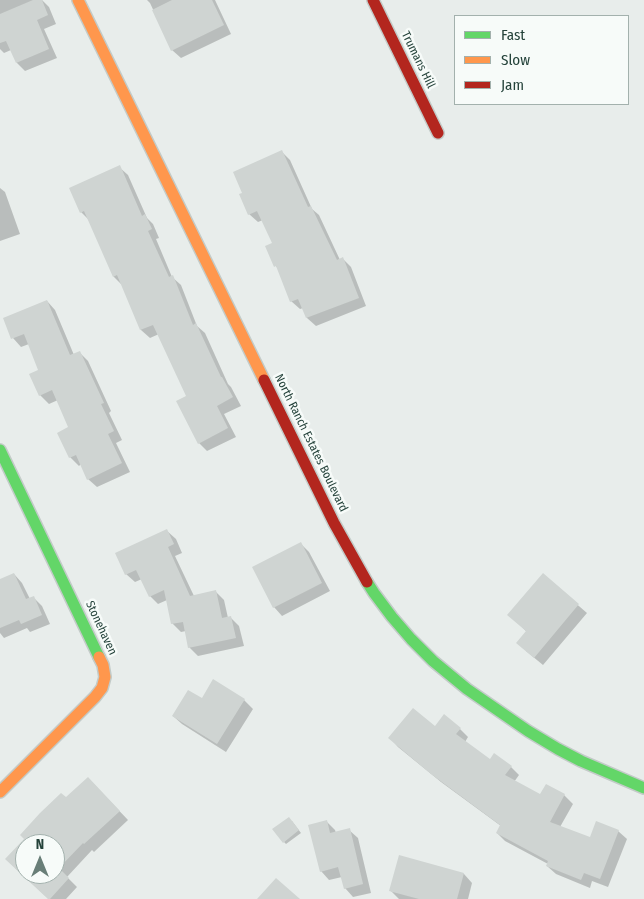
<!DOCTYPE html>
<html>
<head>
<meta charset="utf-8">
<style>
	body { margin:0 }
	#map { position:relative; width:644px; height:899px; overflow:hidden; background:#e8edeb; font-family:"Fira Sans Condensed",sans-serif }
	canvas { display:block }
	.legend { position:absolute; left:454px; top:15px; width:175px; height:90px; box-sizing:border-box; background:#f7fbf9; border:1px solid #a3b1ad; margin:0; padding:6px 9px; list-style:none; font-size:15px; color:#24423a }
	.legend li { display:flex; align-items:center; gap:10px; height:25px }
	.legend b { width:25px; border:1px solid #a3b1ad }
	.north { position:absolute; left:15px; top:834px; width:50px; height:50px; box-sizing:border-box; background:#f7fbf9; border:1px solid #a3b1ad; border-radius:50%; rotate:0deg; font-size:14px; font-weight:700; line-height:20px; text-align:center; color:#24423a }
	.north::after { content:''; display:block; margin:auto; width:18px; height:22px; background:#697e78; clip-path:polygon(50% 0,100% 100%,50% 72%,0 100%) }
</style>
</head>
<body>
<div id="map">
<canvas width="644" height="899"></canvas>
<ul class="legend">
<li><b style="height:6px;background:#63d668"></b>Fast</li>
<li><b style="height:6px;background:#ff974d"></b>Slow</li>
<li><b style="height:6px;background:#b3261e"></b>Jam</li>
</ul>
<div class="north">N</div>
</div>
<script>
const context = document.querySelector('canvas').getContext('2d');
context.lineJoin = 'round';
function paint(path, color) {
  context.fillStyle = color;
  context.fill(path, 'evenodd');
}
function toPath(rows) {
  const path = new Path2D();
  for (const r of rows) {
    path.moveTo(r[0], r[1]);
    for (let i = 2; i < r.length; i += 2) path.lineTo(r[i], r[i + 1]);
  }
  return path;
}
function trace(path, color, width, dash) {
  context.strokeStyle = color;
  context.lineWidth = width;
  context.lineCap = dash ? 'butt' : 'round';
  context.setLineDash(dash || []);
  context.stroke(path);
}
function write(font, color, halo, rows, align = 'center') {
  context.font = font + ' "Fira Sans Condensed",sans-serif';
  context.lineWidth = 5;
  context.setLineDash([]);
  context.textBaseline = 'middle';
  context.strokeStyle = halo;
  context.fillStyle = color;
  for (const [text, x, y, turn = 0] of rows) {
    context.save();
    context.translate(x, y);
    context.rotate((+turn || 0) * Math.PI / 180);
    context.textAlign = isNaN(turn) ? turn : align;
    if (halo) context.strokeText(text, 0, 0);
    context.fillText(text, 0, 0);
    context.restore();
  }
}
paint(toPath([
	[0,0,42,0,49,7,56,24,44,29,57,58,25,71,17,63,11,50,4,53,0,49],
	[147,0,215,0,231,34,181,58,172,50,150,3],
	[281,151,290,160,312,209,319,215,340,260,343,259,351,267,366,306,316,326,307,318,303,308,300,309,291,301,279,270,276,266,274,244,263,220,258,222,249,214],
	[119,167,128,175,147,218,153,224,159,238,156,239,172,277,181,285,197,326,205,333,228,384,231,387,241,406,224,414,236,437,207,451,199,443,187,396,159,334,150,338,141,330,122,285,114,277,89,220,81,212],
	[0,188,5,192,20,234,0,241],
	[47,301,55,310,74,355,80,353,88,361,111,411,109,413,122,440,116,443,130,472,97,487,88,479,81,464,79,466,70,457,70,428,58,400,49,404,40,395,40,370,29,344,21,347,13,338,4,319],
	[167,531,176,539,182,553,175,556,194,596,216,592,224,600,228,618,231,618,239,626,244,646,198,656,189,647,186,631,181,632,172,623,167,600,158,604,150,596,142,579,135,582,126,574],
	[301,544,309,552,330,591,282,616,274,607],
	[14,574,22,583,30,599,33,597,42,606,50,624,30,632,27,628,4,638,0,633,0,580],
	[543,575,587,613,543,665,526,651,527,632,509,615],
	[214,681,244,700,253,709,226,752,182,724,173,716,202,700],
	[435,727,460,729,468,737,465,742,490,761,511,767,519,775,514,782,541,796,564,795,573,804,560,827,591,839,618,831,627,839,608,887,592,881,590,888,556,874,547,866,548,864,505,841,497,833,501,826,441,782,398,747,390,738],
	[88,778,128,820,94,852,92,850,67,877,77,887,66,899,49,899,15,868,26,839],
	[25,844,55,844,55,874,25,874],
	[292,821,301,833,286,844,284,842],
	[327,822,335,830,336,833,349,830,358,838,371,893,353,897,345,888,342,877,329,880,321,871],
	[400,856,464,874,472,883,468,899,399,899,390,890]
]), '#0003');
paint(toPath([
	[33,0,42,0,48,15,37,20,49,49,16,63,6,41,0,43,0,14],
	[172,0,212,0,224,25,171,51,152,10],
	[282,150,308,207,311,206,337,260,343,257,359,298,306,318,298,299,290,302,276,266,274,267,265,246,272,243,257,211,248,215,239,194,242,193,233,172],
	[120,165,142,216,145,214,152,229,148,231,169,277,173,275,193,325,196,323,221,377,222,377,233,397,217,406,228,428,198,444,176,401,186,396,153,325,140,330,117,275,113,277,84,211,80,213,69,188],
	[47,300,70,355,80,351,104,403,101,404,114,431,108,434,122,463,87,480,76,455,69,458,57,433,68,427,52,390,39,396,29,374,38,370,24,334,11,339,3,318],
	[167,529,174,544,168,547,190,596,216,590,222,618,231,616,236,638,188,648,183,622,171,624,164,590,149,597,136,570,125,575,115,553],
	[301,542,322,583,273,608,252,567],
	[14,573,26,599,34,596,42,615,21,624,19,620,0,628,0,579],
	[543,573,579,604,534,658,516,643,526,631,507,615],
	[213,679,245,699,217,744,172,716,188,690,202,698],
	[413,708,435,726,444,714,461,728,456,734,490,759,494,753,512,766,505,775,540,794,546,784,565,794,550,822,590,837,596,821,619,830,600,879,584,873,581,880,546,866,548,861,496,833,500,825,431,774,388,738],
	[88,777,120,811,84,844,83,843,59,868,69,878,50,899,48,899,5,859,24,839,20,835,40,813,61,793,66,797],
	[25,844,55,844,55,874,25,874],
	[289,817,299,830,283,843,272,829],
	[327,820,330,833,350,828,363,884,344,889,338,867,320,872,308,825],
	[399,855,464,873,457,899,419,899,389,891],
	[276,878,300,899,257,899]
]), '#cfd4d2');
const fast = toPath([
	[0,450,99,657],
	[367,582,374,593,392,617,411,639,433,661,467,689,528,731,558,749,581,761,644,788]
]);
const slow = toPath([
	[78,0,264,380],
	[0,792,95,697,102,688,105,677,103,665,99,657]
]);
const jam = toPath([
	[373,0,438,133],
	[264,380,334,523,367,582]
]);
trace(fast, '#c3cbc8', 14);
trace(slow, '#c3cbc8', 14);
trace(jam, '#c3cbc8', 14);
trace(fast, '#63d668', 11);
trace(slow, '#ff974d', 11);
trace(jam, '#b3261e', 11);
write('12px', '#24423a', '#f7fbf9', [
	["Trumans Hill",418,60,64],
	["North Ranch Estates Boulevard",311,443,64],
	["Stonehaven",101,628,65]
]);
</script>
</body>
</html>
